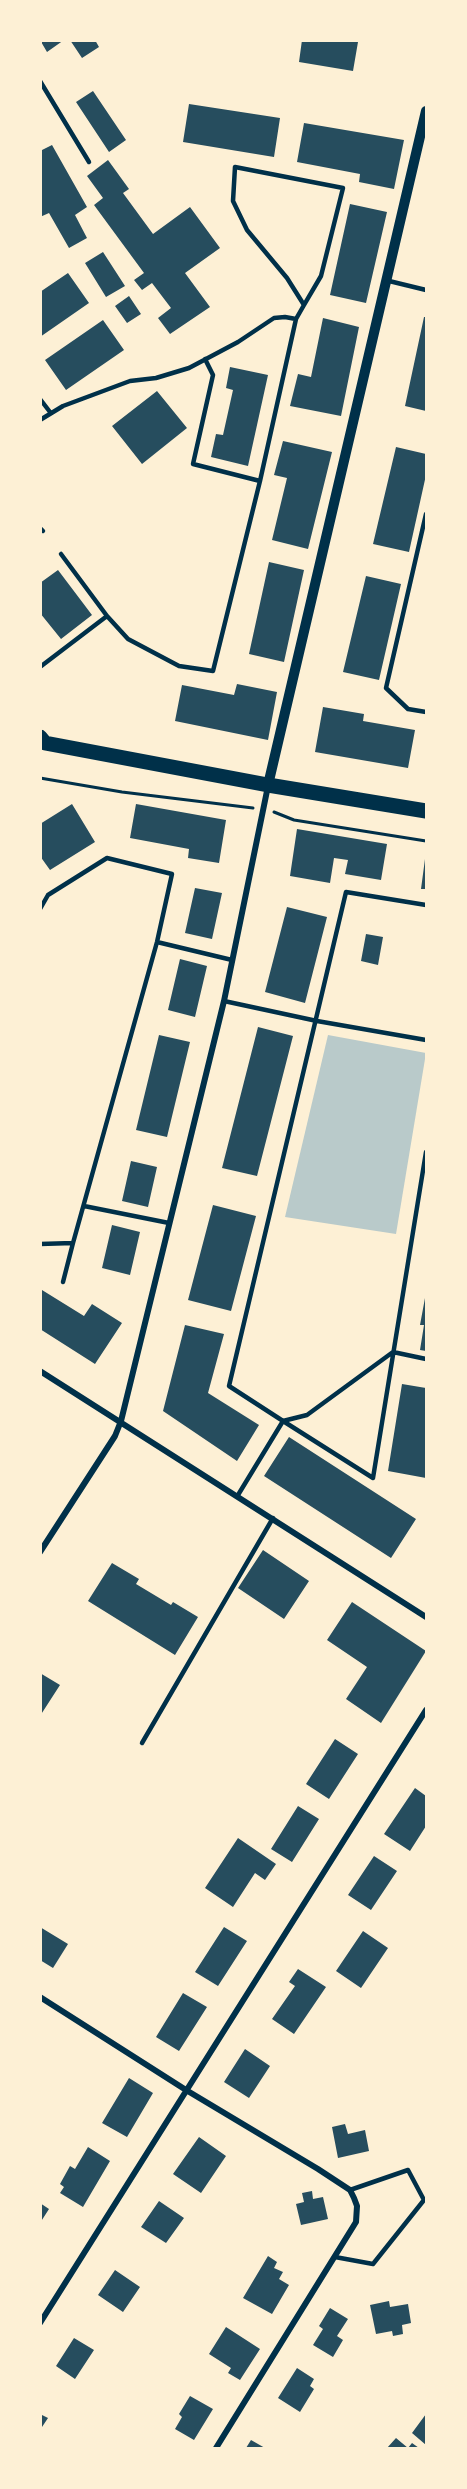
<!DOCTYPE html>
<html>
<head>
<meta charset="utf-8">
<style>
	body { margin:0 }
	#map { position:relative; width:467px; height:2489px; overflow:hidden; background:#fdf0d5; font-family:"Noto Sans",sans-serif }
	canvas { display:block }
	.frame { position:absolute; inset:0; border:42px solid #fdf0d5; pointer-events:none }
</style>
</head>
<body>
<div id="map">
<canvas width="467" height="2489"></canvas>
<div class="frame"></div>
</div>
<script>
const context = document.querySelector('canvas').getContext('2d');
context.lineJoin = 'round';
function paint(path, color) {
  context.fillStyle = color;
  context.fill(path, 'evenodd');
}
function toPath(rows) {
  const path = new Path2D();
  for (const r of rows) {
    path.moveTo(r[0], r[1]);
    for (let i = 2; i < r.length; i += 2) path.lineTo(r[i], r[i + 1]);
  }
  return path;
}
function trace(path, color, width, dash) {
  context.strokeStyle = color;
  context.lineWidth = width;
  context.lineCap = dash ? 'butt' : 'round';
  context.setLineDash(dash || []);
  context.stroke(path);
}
paint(toPath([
	[328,1035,426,1053,396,1234,285,1217]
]), '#b9caca');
paint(toPath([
	[40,40,64,40,47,52],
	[70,40,95,40,99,47,82,58],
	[302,40,358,42,353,71,299,62],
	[93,91,126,140,109,152,76,102],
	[189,104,280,118,274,157,183,142],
	[304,123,404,140,394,189,359,182,360,174,297,162],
	[52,145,87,207,75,215,87,238,69,248,49,213,40,217,40,151],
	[108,160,129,189,123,193,153,234,190,207,220,248,185,273,210,307,170,334,158,318,171,308,152,283,142,290,134,280,144,273,94,205,103,198,87,176],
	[350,204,387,212,366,303,330,295],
	[103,252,125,286,106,297,85,263],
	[68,273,89,303,40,337,40,292],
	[129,296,141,314,127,323,115,306],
	[424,317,426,317,426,411,405,406],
	[323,318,359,327,341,416,290,406,298,374,311,377],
	[103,320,124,350,66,390,45,360],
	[230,367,268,375,248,466,211,457,216,434,223,435,233,390,226,388],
	[157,391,187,428,142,464,112,426],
	[283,441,332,452,308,549,272,540,287,478,274,475],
	[396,447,426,454,426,475,409,552,373,544],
	[269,562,304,570,284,662,249,654],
	[58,570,92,615,61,639,40,613,40,583],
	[366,576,401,584,379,680,343,672],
	[237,684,277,692,268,740,175,721,182,685,234,695],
	[323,707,364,714,363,721,415,730,408,768,315,752],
	[72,804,95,842,50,870,40,856,40,824],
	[136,804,226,820,219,863,188,858,189,849,130,838],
	[297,829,387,844,381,880,345,874,348,860,334,858,330,883,290,876],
	[425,859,426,859,426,889,421,889],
	[195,888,222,893,212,939,185,933],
	[287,907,327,917,305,1003,265,992],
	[366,934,383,937,378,965,361,961],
	[180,959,207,966,195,1017,168,1010],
	[258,1027,293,1036,257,1176,222,1168],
	[159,1035,190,1042,167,1137,136,1130],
	[131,1161,157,1167,148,1207,122,1201],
	[213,1205,256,1216,231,1311,188,1300],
	[112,1225,140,1232,130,1275,102,1268],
	[42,1290,84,1316,92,1304,122,1323,95,1364,40,1329],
	[425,1298,426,1298,426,1351,420,1350,424,1325,420,1325],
	[185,1325,224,1334,208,1393,259,1425,237,1461,163,1411],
	[402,1384,426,1388,426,1478,388,1471],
	[289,1437,416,1519,391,1558,264,1476],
	[263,1550,309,1581,284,1619,238,1588],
	[112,1563,139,1579,136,1584,171,1605,173,1602,198,1617,175,1655,88,1601],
	[352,1602,426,1651,381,1723,346,1699,367,1667,327,1640],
	[40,1673,60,1685,40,1716],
	[335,1739,358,1754,329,1799,306,1784],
	[415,1788,426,1796,426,1826,410,1851,384,1834],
	[298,1806,319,1819,292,1862,271,1849],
	[238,1838,276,1864,265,1880,255,1873,233,1907,205,1888],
	[374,1856,397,1871,371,1910,348,1895],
	[40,1927,68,1944,53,1968,40,1960],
	[224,1927,247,1941,218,1986,195,1972],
	[363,1931,388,1948,361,1988,336,1971],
	[298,1969,326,1987,294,2034,272,2019,295,1986,289,1982],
	[183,1993,207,2007,179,2051,156,2037],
	[245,2049,270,2066,249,2098,224,2082],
	[129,2078,153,2093,127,2137,102,2123],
	[345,2124,348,2134,365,2130,369,2151,338,2158,332,2127],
	[199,2137,226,2156,201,2193,173,2174],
	[88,2147,110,2161,83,2207,60,2193,64,2187,60,2184,70,2166,75,2169],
	[312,2191,313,2199,323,2197,328,2219,301,2225,296,2204,304,2202,302,2193],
	[159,2201,184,2218,166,2243,141,2227],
	[40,2203,49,2209,40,2223],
	[268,2256,277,2262,274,2268,283,2272,279,2279,289,2285,272,2314,243,2298],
	[115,2270,140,2287,123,2312,98,2295],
	[389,2301,390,2307,408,2304,411,2323,402,2325,403,2334,393,2336,392,2331,376,2334,370,2305],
	[330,2308,348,2319,337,2336,343,2340,333,2357,313,2345,323,2329,319,2326],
	[226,2327,260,2349,240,2380,228,2373,231,2368,209,2354],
	[74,2338,94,2350,75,2379,56,2366],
	[297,2368,314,2379,310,2386,314,2389,300,2412,278,2398],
	[190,2396,213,2409,194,2440,175,2429,182,2417,179,2414],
	[40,2414,48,2418,40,2430],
	[426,2414,426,2445,412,2433],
	[396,2438,408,2448,412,2443,419,2448,387,2448],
	[251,2440,265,2448,246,2448]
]), '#264d5e');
trace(toPath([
	[40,778,122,792,253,808],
	[274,812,294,820,426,841]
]), '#003049', 3);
trace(toPath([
	[40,81,89,162],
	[385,280,426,290],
	[205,359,213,375,193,464,260,481],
	[40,399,50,412],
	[40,420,63,406,130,381,156,378,189,368,238,342,274,318,285,317,296,319],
	[426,514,386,688,408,709,426,712],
	[40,528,43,531],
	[107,616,128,639,179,666,213,671,260,481,296,319,304,305,321,276,343,188,235,167,233,201,247,230,287,278,304,305],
	[40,667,107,616,61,554],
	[40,909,48,895,107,858,172,874,157,942,73,1243,40,1244],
	[157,942,232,960],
	[224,1001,317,1021,426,1040],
	[84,1206,169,1223],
	[63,1282,73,1243],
	[283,1421,373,1478,426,1152],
	[283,1421,307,1415,393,1352,426,1359],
	[238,1495,283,1421,229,1386,346,892,426,905],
	[142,1743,273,1518],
	[335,2257,373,2264,424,2200,408,2170,350,2190]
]), '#003049', 4.5);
trace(toPath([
	[40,1371,426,1617],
	[40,1552,115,1436,121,1421,224,1001,268,786],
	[40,1997,186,2090,318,2169,350,2190,354,2198,357,2206,356,2222,216,2448],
	[40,2323,426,1710]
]), '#003049', 6);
trace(toPath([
	[268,785,426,111]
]), '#003049', 10);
trace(toPath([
	[40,737,45,743,268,785,426,811]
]), '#003049', 15);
</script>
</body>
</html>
